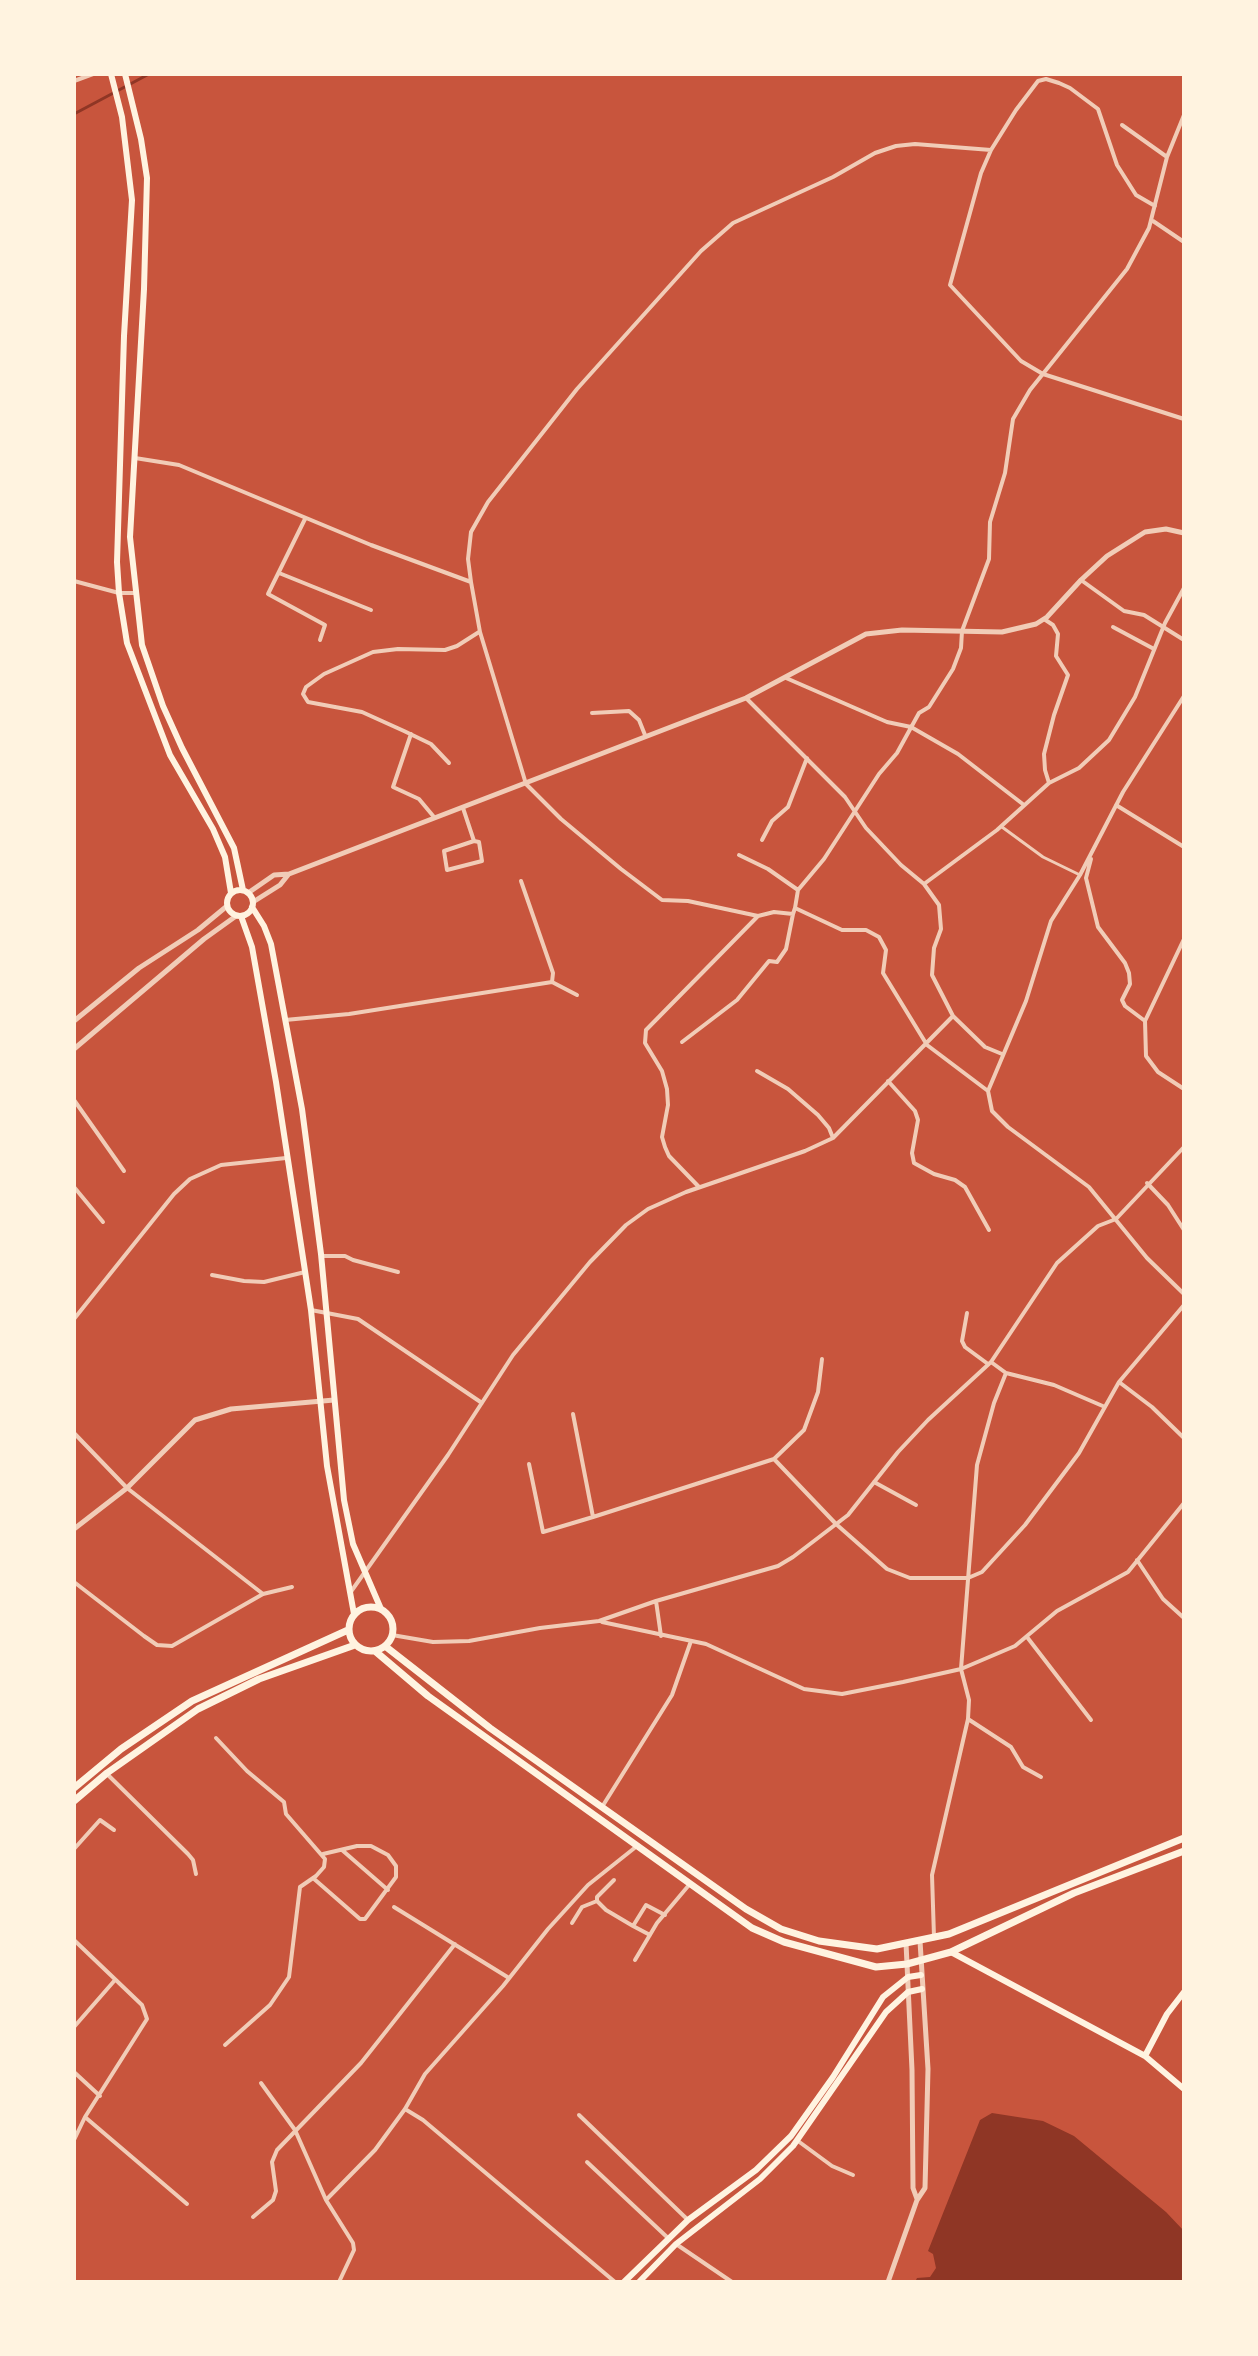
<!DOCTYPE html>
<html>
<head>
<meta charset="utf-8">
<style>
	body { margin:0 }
	#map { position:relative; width:1258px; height:2356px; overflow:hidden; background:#c8553d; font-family:Georgia,serif }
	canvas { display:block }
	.frame { position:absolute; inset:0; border:76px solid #fff3e0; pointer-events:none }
</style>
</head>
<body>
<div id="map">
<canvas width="1258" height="2356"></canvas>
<div class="frame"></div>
</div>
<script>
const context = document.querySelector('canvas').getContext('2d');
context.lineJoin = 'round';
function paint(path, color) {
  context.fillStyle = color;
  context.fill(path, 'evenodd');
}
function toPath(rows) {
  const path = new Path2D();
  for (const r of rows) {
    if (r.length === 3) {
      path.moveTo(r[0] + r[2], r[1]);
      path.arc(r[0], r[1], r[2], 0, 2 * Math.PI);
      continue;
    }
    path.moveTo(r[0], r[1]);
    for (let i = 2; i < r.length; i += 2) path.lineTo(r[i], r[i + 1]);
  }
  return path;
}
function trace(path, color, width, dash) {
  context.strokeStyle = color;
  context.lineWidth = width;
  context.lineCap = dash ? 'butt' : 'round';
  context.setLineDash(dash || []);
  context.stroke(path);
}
paint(toPath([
	[992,2113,1043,2121,1074,2136,1166,2212,1184,2231,1184,2282,915,2282,917,2278,930,2277,936,2268,933,2254,928,2251,980,2120]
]), '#8f3625');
trace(toPath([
	[74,114,149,74]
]), '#8f3625', 3);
trace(toPath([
	[1002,827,1043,857,1080,875]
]), '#f1ccb7', 3);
trace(toPath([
	[74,81,93,74],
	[1122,125,1167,157],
	[991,150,1016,110,1038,81,1046,79,1059,83,1070,88,1098,109,1117,165,1136,195,1155,206],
	[1153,221,1184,242],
	[135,458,179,465,371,545,471,582,480,632,526,784,561,819,621,869,662,900,688,901,758,916,774,912,793,914,795,908],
	[305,519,268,594,325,625,320,640],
	[279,573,371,610],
	[1081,580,1124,611,1144,615,1184,640],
	[74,581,119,593,136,593],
	[471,582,468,559,471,532,488,502,577,389,701,251,733,223,833,177,875,153,896,146,915,144,991,150,981,173,950,285,1021,361,1043,374,1184,419],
	[1044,619,1053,625,1058,634,1056,656,1068,675,1054,715,1044,754,1045,770,1049,783],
	[1113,627,1154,649],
	[786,678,887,722,911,727,958,754,1024,805],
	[1184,696,1123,792,1080,875,1051,921,1026,1001,988,1091,992,1111,1008,1127,1089,1187,1147,1258,1184,1294],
	[746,698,845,797,866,828,901,865,924,884,939,905,941,929,934,948,932,975,953,1016,985,1047,1002,1054],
	[592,713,629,711,639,720,645,735],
	[411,734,393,787,419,799,434,817],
	[449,763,431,744,404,731,362,712,308,702,303,694,306,687,324,674,373,652,398,649,445,650,457,646,479,632],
	[1116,805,1184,847],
	[463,808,474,841,444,851,447,870,482,861,479,842,474,841],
	[762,840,772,821,788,807,807,758],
	[739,855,768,869,798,890],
	[1091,859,1086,878,1098,927,1125,963,1129,973,1130,984,1122,1000,1125,1006,1145,1021,1146,1056,1158,1072,1184,1089],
	[521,881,553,973,552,982],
	[924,884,997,830,1049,783,1079,768,1109,740,1135,697,1165,623,1184,588],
	[795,908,798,890,824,859,879,774,897,753,919,713,929,707,953,669,961,648,962,631,989,559,990,522,1005,473,1013,419,1030,390,1127,269,1149,228,1167,157,1184,115],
	[795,908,842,930,866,930,879,937,886,950,883,973,927,1045,988,1091],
	[285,1020,349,1014,552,982,577,995],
	[1145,1021,1184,939],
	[682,1042,737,1000,769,961,777,962,786,949,793,914],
	[757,1071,788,1089,818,1115,829,1128,833,1138],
	[888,1081,915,1111,918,1120,912,1153,914,1163,934,1174,955,1180,965,1187,989,1230],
	[74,1100,124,1171],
	[1147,1183,1168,1205,1184,1230],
	[74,1187,103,1222],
	[699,1187,669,1156,665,1147,662,1137,668,1105,667,1089,662,1071,645,1043,646,1030,758,916],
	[321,1256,345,1256,353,1260,398,1272],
	[212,1275,244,1281,264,1282,305,1272],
	[311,1310,358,1319,482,1403],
	[967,1313,962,1341,965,1347,988,1364],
	[74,1319,174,1194,190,1179,221,1165,286,1158],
	[991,1362,1006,1373,1054,1385,1105,1407],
	[1119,1382,1152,1407,1184,1438],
	[573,1414,593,1517,774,1459,836,1524,887,1569,910,1578,968,1578,982,1572,1025,1525,1079,1453,1119,1382,1184,1305],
	[74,1433,127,1488,263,1594],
	[774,1459,804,1430,818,1392,822,1359],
	[529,1464,543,1532,593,1517],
	[874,1482,916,1505],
	[1137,1560,1163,1599,1184,1618],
	[74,1582,144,1636,157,1645,172,1646,263,1594,292,1587],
	[350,1593,448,1455,513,1355,590,1262,626,1225,648,1209,686,1192,805,1151,833,1138,953,1016],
	[656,1601,661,1636],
	[602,1622,706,1644,804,1689,842,1694,903,1682,961,1669,1015,1646,1057,1611,1128,1572,1184,1503],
	[392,1635,433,1642,469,1641,540,1628,599,1621,656,1601,778,1566,793,1557,848,1515,898,1452,928,1420,991,1362,1057,1263,1098,1226,1116,1219,1184,1147],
	[1027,1637,1091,1720],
	[968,1719,1011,1747,1023,1767,1041,1777],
	[216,1738,247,1771,284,1802,286,1814,325,1859,324,1867,316,1876,300,1887,289,1977,270,2005,225,2045],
	[106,1773,188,1854,193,1860,196,1874],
	[602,1807,672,1695,691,1641],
	[74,1849,100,1820,114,1830],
	[342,1850,388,1890],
	[313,1878,360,1919,365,1919,396,1877,396,1866,388,1855,371,1846,357,1846,323,1854],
	[614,1880,597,1897,597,1901,606,1910,633,1926],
	[394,1907,509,1978],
	[572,1923,582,1907,597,1901],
	[650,1935,633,1926,646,1905,665,1915],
	[934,1937,932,1875,968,1719,969,1700,961,1669,977,1465,994,1403,1006,1373],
	[74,1940,142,2005,147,2019,85,2117,74,2140],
	[635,1960,657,1923,689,1885],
	[74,2027,115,1980],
	[74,2072,100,2096],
	[261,2083,295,2130,326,2200,353,2243,354,2250,339,2282],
	[405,2109,423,2120,615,2282],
	[579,2115,688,2220],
	[85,2117,187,2204],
	[798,2141,832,2166,853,2175],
	[587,2162,668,2238],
	[326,2200,375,2150,405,2109,425,2074,503,1986,548,1929,588,1885,637,1846],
	[253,2217,273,2200,276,2191,272,2162,277,2150,361,2063,455,1944],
	[676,2244,732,2282]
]), '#f1ccb7', 4);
trace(toPath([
	[248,893,274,875,289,874,746,698,866,634,902,630,1002,632,1036,624,1047,617,1081,580,1107,556,1145,532,1166,529,1184,533],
	[253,902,280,885,288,875],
	[74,1021,139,968,198,930,227,906],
	[74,1049,204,939,236,916],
	[74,1529,127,1488,195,1420,231,1409,334,1400],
	[906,1943,912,2070,913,2188,917,2199],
	[888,2282,917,2200,925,2188,928,2069,920,1941]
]), '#f1ccb7', 5);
trace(toPath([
	[111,74,122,117,132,200,124,336,117,562,119,593,127,643,170,755,213,829,225,857,231,893],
	[125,74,141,139,147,178,144,289,130,537,142,645,163,706,182,748,234,848,243,890],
	[240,903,13],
	[252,907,264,926,271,944,302,1109,321,1254,344,1500,353,1544,381,1609],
	[241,916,252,947,276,1082,311,1310,327,1466,354,1614],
	[951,1952,1145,2056,1184,2089],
	[1145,2056,1167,2014,1184,1992],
	[624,2282,688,2220,756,2170,791,2136,833,2077,883,1997,908,1977,921,1975],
	[639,2282,676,2244,760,2179,793,2146,886,2012,908,1992,922,1989]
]), '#fff3e0', 6);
trace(toPath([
	[371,1629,22],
	[385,1646,490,1728,746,1909,781,1929,819,1941,877,1949,949,1934,1184,1838],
	[375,1651,428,1696,752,1928,784,1942,876,1967,907,1964,951,1952,1074,1893,1184,1851],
	[74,1788,121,1749,192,1701,348,1630],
	[74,1801,107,1773,198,1709,259,1679,355,1645]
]), '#fff3e0', 7);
</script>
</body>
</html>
